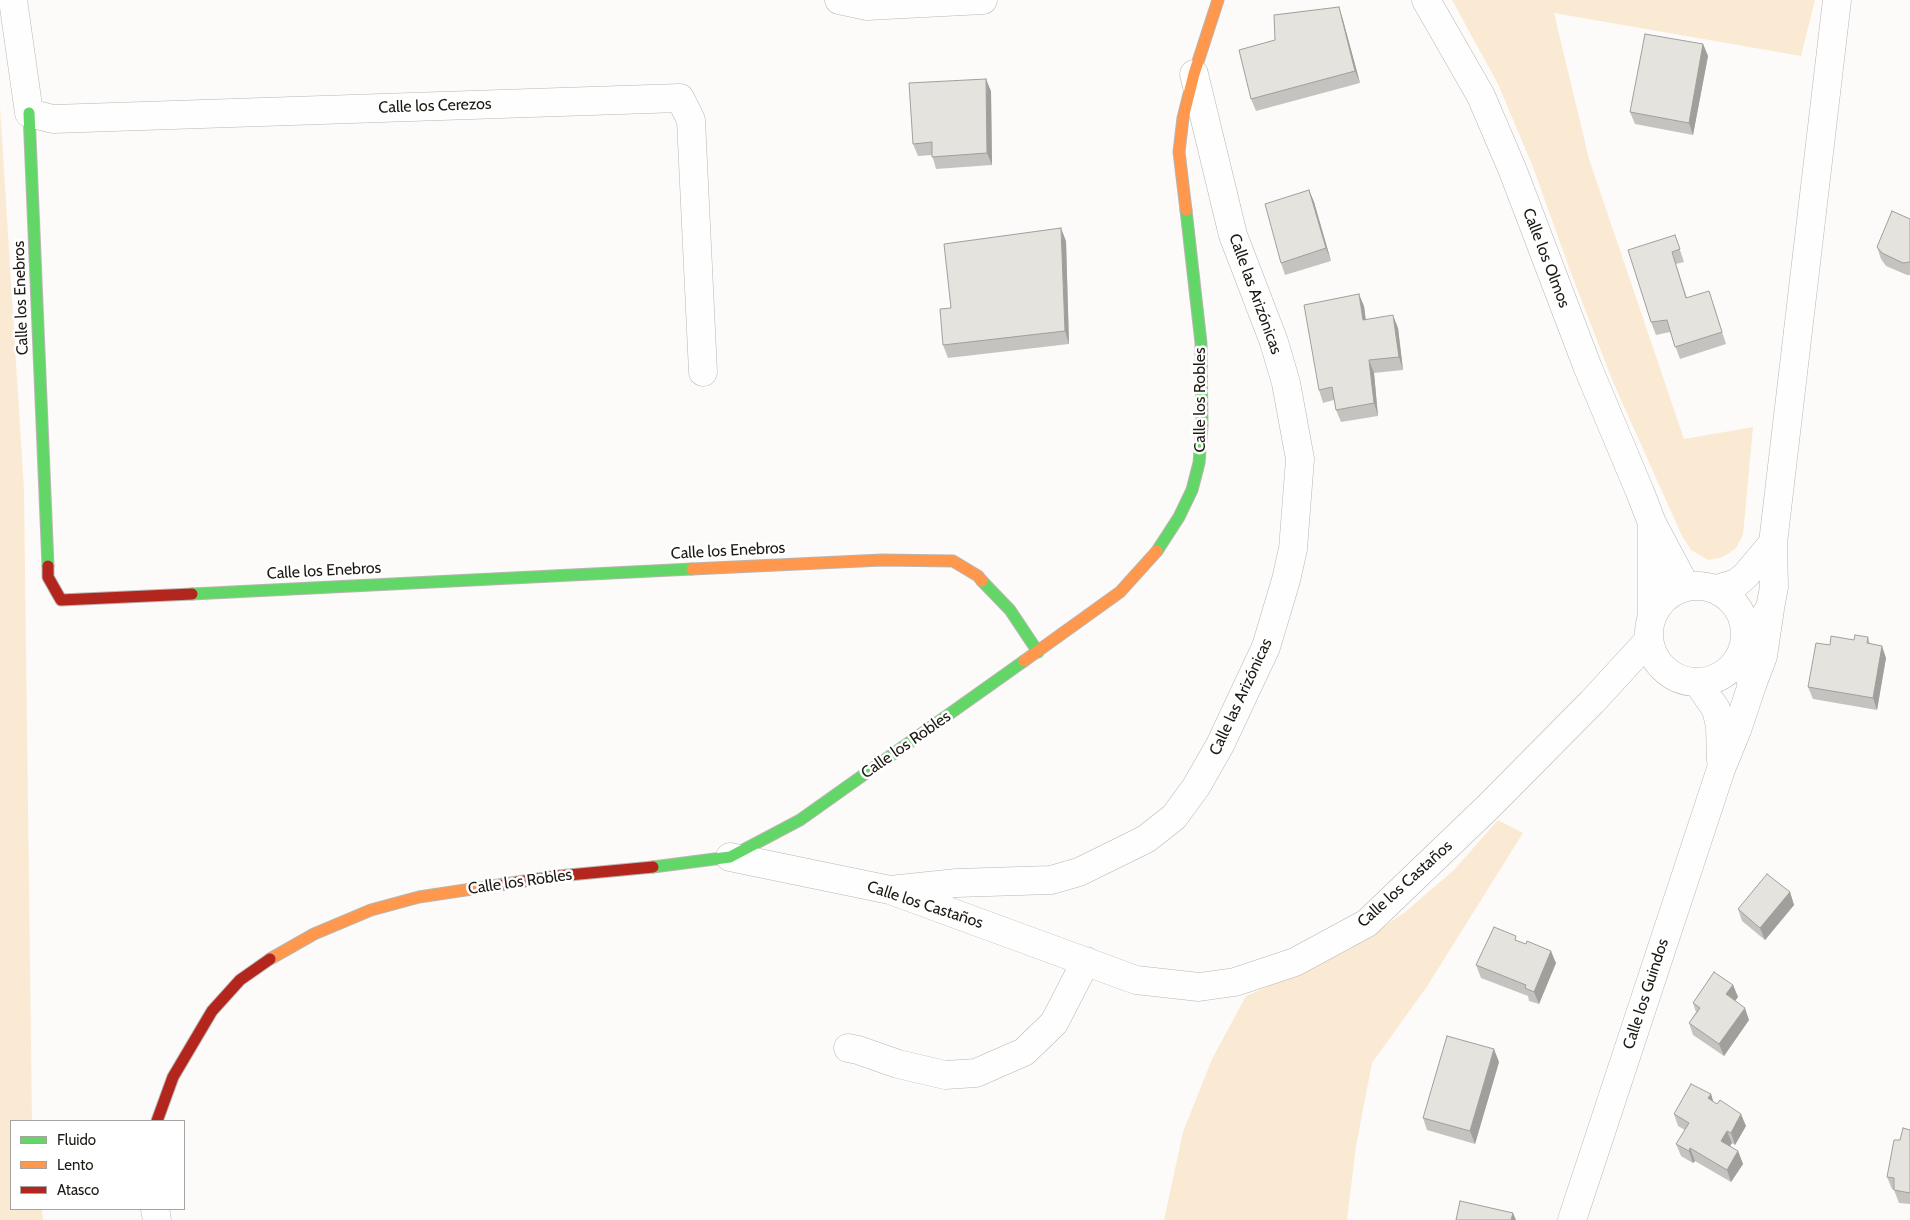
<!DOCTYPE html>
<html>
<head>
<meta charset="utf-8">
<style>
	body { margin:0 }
	#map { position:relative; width:1910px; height:1220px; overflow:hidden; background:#fcfbf9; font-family:Cabin,sans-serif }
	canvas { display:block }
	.legend { position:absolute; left:10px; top:1120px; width:175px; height:90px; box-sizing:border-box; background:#fff; border:1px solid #a5a3a1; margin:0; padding:6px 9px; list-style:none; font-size:15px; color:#1d1913 }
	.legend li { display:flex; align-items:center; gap:10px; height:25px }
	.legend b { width:25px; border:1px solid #a5a3a1 }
</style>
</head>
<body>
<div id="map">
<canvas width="1910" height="1220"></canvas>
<ul class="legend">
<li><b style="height:6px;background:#63d668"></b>Fluido</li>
<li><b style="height:6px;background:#ff974d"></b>Lento</li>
<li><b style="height:6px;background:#b3261e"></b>Atasco</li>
</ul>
</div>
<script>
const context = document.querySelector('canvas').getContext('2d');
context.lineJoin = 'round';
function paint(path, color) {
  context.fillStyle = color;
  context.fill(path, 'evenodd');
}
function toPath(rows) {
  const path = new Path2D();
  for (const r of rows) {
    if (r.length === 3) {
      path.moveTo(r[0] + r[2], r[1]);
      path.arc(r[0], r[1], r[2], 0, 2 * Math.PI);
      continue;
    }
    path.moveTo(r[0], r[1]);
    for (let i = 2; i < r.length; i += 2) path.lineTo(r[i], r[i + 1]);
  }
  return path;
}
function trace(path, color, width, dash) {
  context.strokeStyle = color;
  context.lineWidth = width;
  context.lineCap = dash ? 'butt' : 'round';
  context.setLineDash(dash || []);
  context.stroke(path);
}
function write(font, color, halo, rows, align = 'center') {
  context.font = font + ' Cabin,sans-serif';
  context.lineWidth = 5;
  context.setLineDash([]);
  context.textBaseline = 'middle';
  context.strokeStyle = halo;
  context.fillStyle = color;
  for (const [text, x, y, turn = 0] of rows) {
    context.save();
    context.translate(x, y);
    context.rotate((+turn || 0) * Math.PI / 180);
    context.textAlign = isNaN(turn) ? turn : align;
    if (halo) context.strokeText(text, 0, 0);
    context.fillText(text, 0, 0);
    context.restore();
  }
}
paint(toPath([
	[1452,0,1815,0,1801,56,1554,13,1589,159,1684,439,1753,427,1743,535,1736,548,1728,554,1720,558,1708,560,1691,550,1682,536,1613,382,1571,273,1533,167,1498,84],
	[0,106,24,490,32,1121,11,1121,11,1209,42,1209,43,1220,0,1220],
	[1498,820,1523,833,1426,988,1372,1063,1356,1146,1347,1220,1164,1220,1183,1132,1212,1059,1246,996,1348,950,1404,913,1454,870]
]), '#fbead3');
const street = toPath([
	[13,0,29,113,53,119,680,98,691,120,703,372],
	[839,0,867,6,983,0],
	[1426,0,1481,96,1513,171,1588,368,1640,492,1652,523,1686,587],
	[1652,525,1652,617],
	[1697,634,48],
	[1717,589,1737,583,1746,575,1773,543],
	[1746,638,1758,626,1770,608,1774,587,1773,543,1837,0],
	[1698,683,1716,709,1720,726,1721,760],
	[1752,685,1763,656,1770,609],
	[730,857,890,890,1136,980,1199,987,1235,982,1295,962,1367,923,1488,807,1592,702,1649,640],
	[890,890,957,883,1051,880,1079,872,1146,839,1174,817,1196,787,1220,745,1266,647,1286,580,1293,549,1300,459,1286,383,1274,342,1233,235,1194,74],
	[848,1048,858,1050,898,1064,945,1075,976,1073,1024,1052,1054,1023,1086,961],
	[155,1209,157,1220],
	[1572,1220,1721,769,1737,730,1752,685,1748,672,1739,658]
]);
const fast = toPath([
	[29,113,48,566],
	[1157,551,1179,517,1192,490,1199,463,1202,426,1201,343,1186,210],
	[982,581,1010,610,1038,652],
	[192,594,692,569],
	[653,867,730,857,800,820,1024,661]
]);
const slow = toPath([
	[1186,210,1179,152,1183,118,1194,74,1218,0],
	[692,569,882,560,953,561,978,576,982,581],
	[1024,661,1120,592,1157,551],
	[270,959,314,934,371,910,419,897,505,884]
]);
const jam = toPath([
	[48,566,48,577,61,600,192,594],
	[505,884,558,876,653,867],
	[157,1121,173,1077,212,1011,240,980,270,959]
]);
trace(street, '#b9b6b2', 29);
trace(fast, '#b9b6b2', 13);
trace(slow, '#b9b6b2', 13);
trace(jam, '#b9b6b2', 13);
trace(street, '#fffefe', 28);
trace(fast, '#63d668', 11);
trace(slow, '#ff974d', 11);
trace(jam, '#b3261e', 11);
paint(toPath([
	[1339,7,1343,20,1360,83,1256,111,1251,99,1275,40],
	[1703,44,1708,56,1693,135,1635,124,1630,112],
	[991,91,992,165,936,169,932,155,918,156,913,144],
	[1309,190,1314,202,1331,261,1285,275,1281,263],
	[1910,219,1910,275,1907,275,1886,266,1881,259,1877,247],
	[1675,235,1684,262,1676,264,1687,298,1713,303,1726,344,1680,359,1670,332,1656,335,1651,322],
	[1066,241,1069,344,948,358,943,345,951,308],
	[1364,306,1366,320,1398,328,1403,370,1374,373,1378,416,1341,422,1336,410,1334,400,1323,403,1319,390],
	[1868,637,1870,644,1886,658,1877,710,1813,699,1808,687,1830,645],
	[1790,892,1794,905,1765,940,1742,921,1738,909],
	[1517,941,1556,963,1539,1004,1529,1001,1528,996,1481,978,1476,965],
	[1733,985,1738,997,1735,1001,1749,1020,1724,1056,1693,1035,1689,1023,1696,1012,1693,1003],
	[1499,1062,1475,1144,1427,1130,1423,1118],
	[1711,1094,1713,1102,1746,1126,1735,1145,1732,1143,1730,1146,1738,1151,1743,1164,1731,1182,1695,1161,1693,1163,1681,1156,1676,1144,1685,1130,1678,1126,1674,1114],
	[1910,1130,1910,1204,1899,1203,1894,1190,1892,1189,1887,1177,1900,1140]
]), '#c5c3bf');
paint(toPath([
	[1339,7,1343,20,1360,83,1355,71],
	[1703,44,1708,56,1693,135,1689,123],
	[986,79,991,91,992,165,987,153],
	[1309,190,1314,202,1331,261,1326,248],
	[1061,228,1066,241,1069,344,1065,331],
	[1359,294,1364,306,1367,332,1363,320],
	[1393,315,1398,328,1403,370,1399,357],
	[1369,360,1374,373,1378,416,1374,403],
	[1882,646,1886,658,1877,710,1873,698],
	[1790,892,1794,905,1765,940,1760,928],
	[1551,951,1556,963,1539,1004,1534,992],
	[1733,985,1738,997,1731,1006,1726,994],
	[1745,1008,1749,1020,1724,1056,1719,1044],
	[1494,1049,1499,1062,1475,1144,1470,1131],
	[1711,1094,1715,1107,1708,1098],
	[1741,1114,1746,1126,1735,1145,1731,1133],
	[1727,1131,1732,1143,1726,1153,1721,1141],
	[1690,1148,1695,1161,1693,1163,1689,1151],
	[1738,1151,1743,1164,1731,1182,1727,1170],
	[1513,1213,1516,1220,1511,1220]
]), '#a09f9b');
const building = toPath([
	[1339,7,1355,71,1251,99,1239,50,1275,40,1274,15,1339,7],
	[1645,34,1703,44,1689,123,1630,112,1645,34],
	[986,79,987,153,932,157,932,142,913,144,909,83,986,79],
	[1309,190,1326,248,1281,263,1265,204,1309,190],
	[1892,211,1910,219,1910,262,1903,263,1882,253,1877,247,1892,211],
	[1061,228,1065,331,943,345,940,309,951,308,944,244,1061,228],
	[1675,235,1680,249,1672,252,1686,298,1709,291,1722,332,1675,347,1667,320,1651,322,1628,250,1675,235],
	[1359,294,1363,320,1393,315,1399,357,1369,360,1374,403,1336,410,1332,387,1319,390,1304,305,1359,294],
	[1855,635,1868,637,1867,643,1882,646,1873,698,1808,687,1816,643,1830,645,1831,636,1854,640,1855,635],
	[1767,874,1790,892,1760,928,1738,909,1767,874],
	[1494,927,1516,936,1515,940,1526,944,1527,941,1551,951,1534,992,1525,988,1526,985,1476,965,1494,927],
	[1714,972,1733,985,1726,994,1745,1008,1719,1044,1689,1023,1700,1008,1693,1003,1714,972],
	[1447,1036,1494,1049,1470,1131,1423,1118,1447,1036],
	[1691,1084,1711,1094,1708,1098,1717,1104,1720,1100,1741,1114,1731,1133,1727,1131,1721,1141,1738,1151,1727,1170,1690,1148,1689,1151,1676,1144,1689,1123,1674,1114,1691,1084],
	[1903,1128,1910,1130,1910,1193,1894,1190,1894,1178,1887,1177,1894,1140,1900,1140,1903,1128],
	[1460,1201,1513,1213,1511,1220,1456,1220,1460,1201]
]);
paint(building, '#e5e3de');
trace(building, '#a09f9b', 1);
write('16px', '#1d1913', '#fff', [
	["Calle los Cerezos",435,106,-2],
	["Calle los Olmos",1546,258,69],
	["Calle las Arizónicas",1255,294,70],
	["Calle los Enebros",21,298,-92],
	["Calle los Robles",1200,400,-90],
	["Calle los Enebros",728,551,-3],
	["Calle los Enebros",324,571,-3],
	["Calle las Arizónicas",1241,697,-65],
	["Calle los Robles",906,745,-35],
	["Calle los Robles",520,882,-8],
	["Calle los Castaños",1405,884,-42],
	["Calle los Castaños",925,905,18],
	["Calle los Guindos",1646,994,-72]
]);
</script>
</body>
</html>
